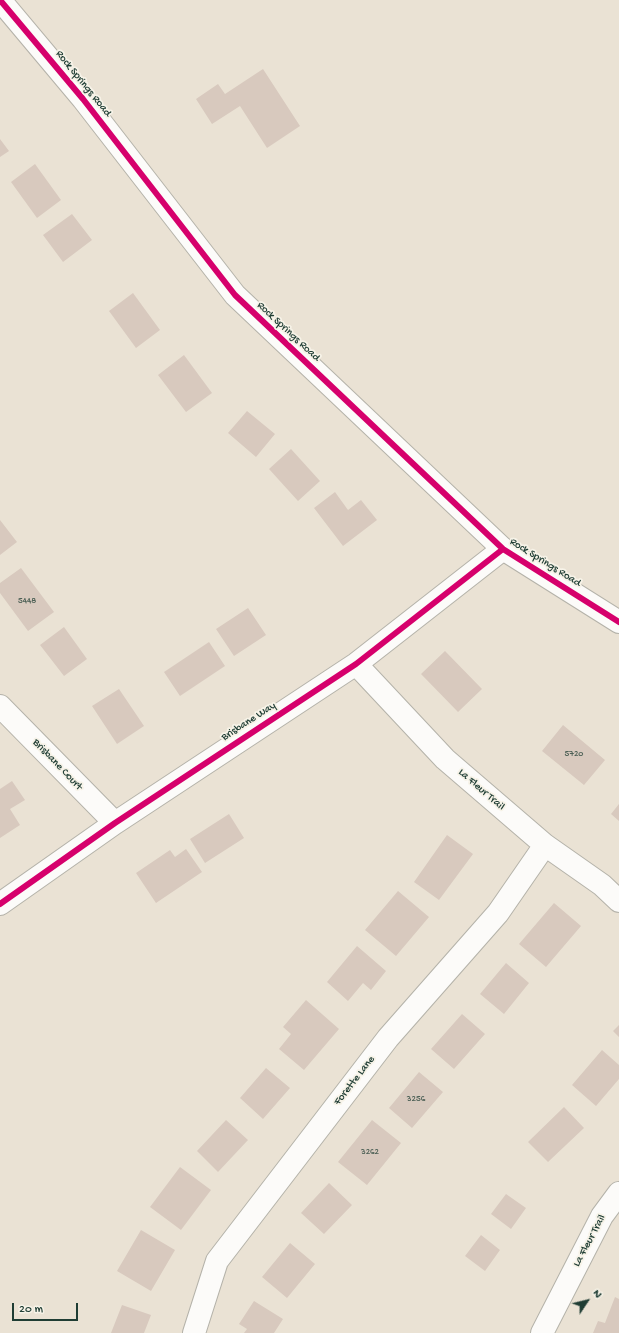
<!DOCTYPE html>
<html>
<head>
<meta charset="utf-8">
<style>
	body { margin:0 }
	#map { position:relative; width:619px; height:1333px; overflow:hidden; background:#eae2d4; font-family:"Gochi Hand",sans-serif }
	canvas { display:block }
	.north { position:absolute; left:567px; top:1281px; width:40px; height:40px; -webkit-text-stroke:3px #f7f3e8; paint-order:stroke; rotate:55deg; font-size:11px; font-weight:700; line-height:16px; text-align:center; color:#1f3d34 }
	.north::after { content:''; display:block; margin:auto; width:14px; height:18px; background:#1f3d34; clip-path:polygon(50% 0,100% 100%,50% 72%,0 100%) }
	.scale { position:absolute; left:12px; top:1303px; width:66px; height:18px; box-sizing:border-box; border:2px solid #1f3d34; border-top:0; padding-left:5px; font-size:12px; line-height:14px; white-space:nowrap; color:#1f3d34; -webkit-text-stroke:3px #f7f3e8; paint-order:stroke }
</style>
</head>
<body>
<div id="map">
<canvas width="619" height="1333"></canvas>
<div class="north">N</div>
<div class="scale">20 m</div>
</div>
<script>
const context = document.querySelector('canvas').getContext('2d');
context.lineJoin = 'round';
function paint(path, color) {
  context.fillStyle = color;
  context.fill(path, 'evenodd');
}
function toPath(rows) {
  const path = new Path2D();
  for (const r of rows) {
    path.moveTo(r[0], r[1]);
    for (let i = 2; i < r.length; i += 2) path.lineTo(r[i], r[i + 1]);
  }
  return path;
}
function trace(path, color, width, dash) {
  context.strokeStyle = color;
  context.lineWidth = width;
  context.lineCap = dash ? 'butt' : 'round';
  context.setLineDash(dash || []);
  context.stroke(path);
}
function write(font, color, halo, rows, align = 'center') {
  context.font = font + ' "Gochi Hand",sans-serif';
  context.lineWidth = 3.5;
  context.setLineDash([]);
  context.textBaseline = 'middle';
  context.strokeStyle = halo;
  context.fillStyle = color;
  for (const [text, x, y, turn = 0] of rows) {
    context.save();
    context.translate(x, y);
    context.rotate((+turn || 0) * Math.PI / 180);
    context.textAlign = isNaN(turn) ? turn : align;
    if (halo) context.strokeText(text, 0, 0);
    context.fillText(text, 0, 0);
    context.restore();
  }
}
paint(toPath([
	[263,69,300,126,267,148,240,106,212,124,196,99,218,84,225,94],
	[0,139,9,151,0,157],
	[35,164,61,200,37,218,11,182],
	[72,214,92,240,63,262,43,235],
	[133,293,160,330,136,348,109,311],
	[184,355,212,393,186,412,158,375],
	[247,411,275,434,256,457,228,433],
	[291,449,320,481,298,501,269,469],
	[335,492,348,510,361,500,377,520,343,546,314,508],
	[0,520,17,542,0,555],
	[21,568,54,612,28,631,0,593,0,583],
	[248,608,266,635,234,656,216,629],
	[64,627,87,659,64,676,40,645],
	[209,642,225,666,180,696,164,672],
	[445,651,482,689,458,712,421,674],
	[119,689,144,726,117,744,92,706],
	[563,725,605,760,584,785,542,751],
	[12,781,25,800,10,809,20,825,0,838,0,789],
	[619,804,619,821,611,814],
	[229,814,244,838,205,863,190,839],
	[447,835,473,854,439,900,414,882],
	[186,849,202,872,156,903,136,873,170,850,175,857],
	[398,891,429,917,396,956,365,930],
	[554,903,581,926,546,967,519,944],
	[357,946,386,971,371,990,363,983,348,1001,327,982],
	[506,963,529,983,504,1014,480,994],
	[306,1000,339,1029,304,1070,279,1049,291,1034,283,1027],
	[462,1014,485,1034,454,1069,431,1049],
	[619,1025,619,1037,613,1031],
	[602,1050,619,1065,619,1079,596,1106,572,1085],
	[266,1068,290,1088,263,1119,240,1098],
	[419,1072,443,1092,412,1128,389,1108],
	[564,1107,584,1128,548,1162,528,1142],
	[226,1120,248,1140,218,1172,197,1151],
	[372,1120,401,1143,367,1185,338,1162],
	[180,1167,211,1190,181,1230,150,1207],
	[329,1183,352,1205,324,1234,301,1213],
	[506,1194,526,1208,511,1229,491,1214],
	[141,1230,175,1250,151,1291,117,1271],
	[481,1235,500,1250,485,1271,465,1256],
	[290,1243,315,1264,287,1298,262,1277],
	[615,1297,619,1299,619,1333,593,1333,598,1321,605,1323],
	[254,1301,283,1319,274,1333,244,1333,247,1329,239,1324],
	[122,1305,151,1315,144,1333,111,1333]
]), '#d8c9be');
const street = toPath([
	[356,664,445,759,545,845,602,885,619,901],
	[0,706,115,823],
	[0,904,115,823,356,664,503,549],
	[194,1333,217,1261,388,1038,498,913,545,845],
	[542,1333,602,1216,619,1193]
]);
const secondary = toPath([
	[0,0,83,99,235,295,503,549,619,622]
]);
trace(street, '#b4b2a9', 24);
trace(secondary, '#b4b2a9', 24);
trace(street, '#fcfbf9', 22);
trace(secondary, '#fcfbf9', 22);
trace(toPath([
	[0,0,83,99,235,295,503,549,619,622],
	[0,904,115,823,356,664,503,549]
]), '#d6006c', 6);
write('9px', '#4d6056', null, [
	["5448",27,602],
	["5720",574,755],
	["3256",416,1100],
	["3262",370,1153]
]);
write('11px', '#1f3d34', '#f7f3e8', [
	["Rock Springs Road",83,84,51],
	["Rock Springs Road",288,332,43],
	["Rock Springs Road",545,563,32],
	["Brisbane Way",249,722,-33],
	["Brisbane Court",57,765,46],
	["La Fleur Trail",481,790,41],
	["Forette Lane",355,1081,-52],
	["La Fleur Trail",590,1241,-62]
]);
</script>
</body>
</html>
